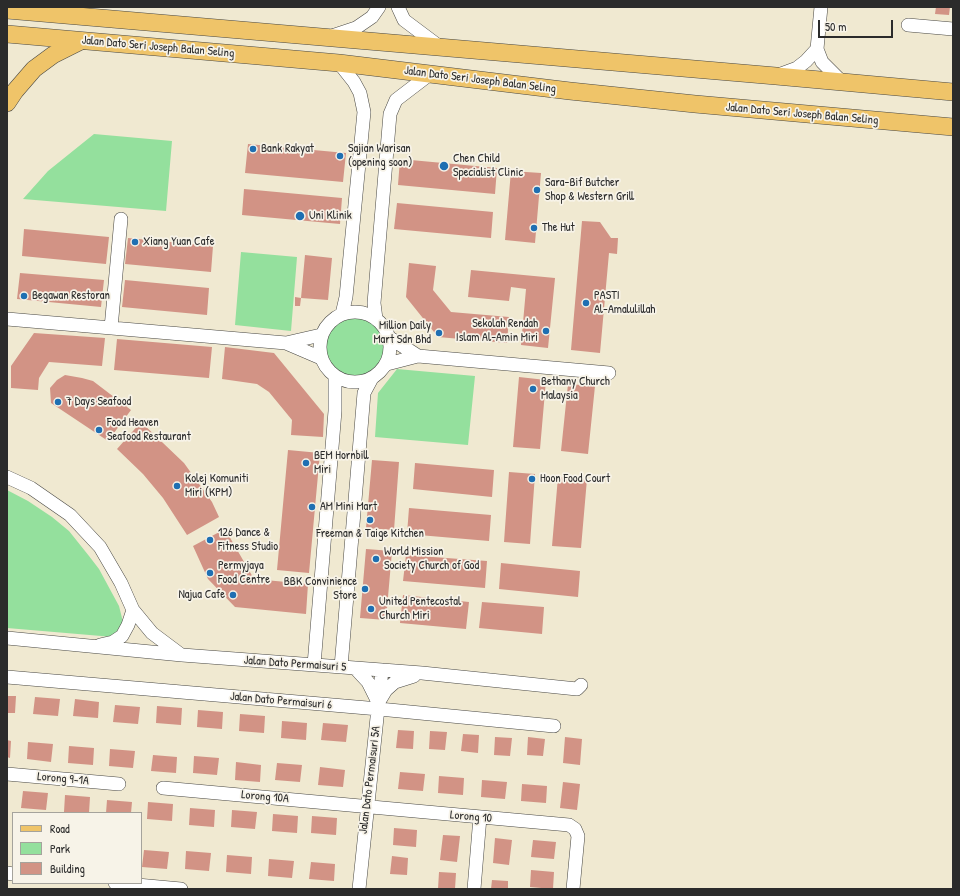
<!DOCTYPE html>
<html>
<head>
<meta charset="utf-8">
<style>
	body { margin:0 }
	#map { position:relative; width:960px; height:896px; overflow:hidden; background:#f0e9d1; font-family:"Patrick Hand",sans-serif }
	canvas { display:block }
	.frame { position:absolute; inset:0; border:8px solid #2b2b2b; pointer-events:none }
	.legend { position:absolute; left:12px; top:812px; width:130px; height:72px; box-sizing:border-box; background:#f7f3e8; border:1px solid #a5a39c; margin:0; padding:5px 7px; list-style:none; font-size:12px; color:#2b2b2b }
	.legend li { display:flex; align-items:center; gap:8px; height:20px }
	.legend b { width:20px; border:1px solid #a5a39c }
	.scale { position:absolute; left:818px; top:20px; width:75px; height:18px; box-sizing:border-box; border:2px solid #2b2b2b; border-top:0; padding-left:5px; font-size:12px; line-height:14px; white-space:nowrap; color:#2b2b2b; -webkit-text-stroke:3px #f7f3e8; paint-order:stroke }
</style>
</head>
<body>
<div id="map">
<canvas width="960" height="896"></canvas>
<div class="frame"></div>
<ul class="legend">
<li><b style="height:5px;background:#efc469"></b>Road</li>
<li><b style="height:11px;background:#94e09d"></b>Park</li>
<li><b style="height:11px;background:#d29385"></b>Building</li>
</ul>
<div class="scale">50 m</div>
</div>
<script>
const context = document.querySelector('canvas').getContext('2d');
context.lineJoin = 'round';
function paint(path, color) {
  context.fillStyle = color;
  context.fill(path, 'evenodd');
}
function toPath(rows) {
  const path = new Path2D();
  for (const r of rows) {
    if (r.length === 3) {
      path.moveTo(r[0] + r[2], r[1]);
      path.arc(r[0], r[1], r[2], 0, 2 * Math.PI);
      continue;
    }
    path.moveTo(r[0], r[1]);
    for (let i = 2; i < r.length; i += 2) path.lineTo(r[i], r[i + 1]);
  }
  return path;
}
function trace(path, color, width, dash) {
  context.strokeStyle = color;
  context.lineWidth = width;
  context.lineCap = dash ? 'butt' : 'round';
  context.setLineDash(dash || []);
  context.stroke(path);
}
function write(font, color, halo, rows, align = 'center') {
  context.font = font + ' "Patrick Hand",sans-serif';
  context.lineWidth = 3.5;
  context.setLineDash([]);
  context.textBaseline = 'middle';
  context.strokeStyle = halo;
  context.fillStyle = color;
  for (const [text, x, y, turn = 0] of rows) {
    context.save();
    context.translate(x, y);
    context.rotate((+turn || 0) * Math.PI / 180);
    context.textAlign = isNaN(turn) ? turn : align;
    if (halo) context.strokeText(text, 0, 0);
    context.fillText(text, 0, 0);
    context.restore();
  }
}
paint(toPath([
	[94,134,172,141,166,211,23,199,48,171],
	[241,252,297,257,291,331,235,325],
	[356,347,30],
	[397,369,475,376,468,445,375,437,378,393],
	[7,490,28,501,52,517,69,531,89,556,99,569,119,606,123,622,113,637,7,628]
]), '#94e09d');
paint(toPath([
	[936,7,950,7,949,15,935,14],
	[248,144,346,153,343,182,245,173],
	[400,159,497,168,495,194,398,185],
	[511,171,541,173,535,243,505,240],
	[244,189,342,198,340,224,242,215],
	[397,203,493,212,491,238,394,229],
	[582,221,600,222,611,238,618,238,617,254,609,253,600,353,571,350],
	[24,229,109,237,106,264,22,256],
	[128,238,213,246,211,272,125,264],
	[305,255,332,258,328,300,301,298],
	[409,263,436,266,433,290,451,312,509,317,507,343,438,337,406,297],
	[471,270,555,278,548,348,521,345,526,289,511,287,509,301,468,297],
	[20,273,104,280,101,307,17,299],
	[125,280,209,288,207,315,122,307],
	[295,297,301,298,300,306,295,306],
	[34,333,105,338,102,366,49,362,39,378,38,390,11,388,11,366],
	[117,339,212,347,209,378,114,370],
	[225,347,274,353,324,414,323,437,291,435,292,420,269,392,257,384,222,379],
	[65,375,82,378,93,381,131,410,108,441,51,403,50,388,57,380],
	[519,377,546,380,540,449,513,447],
	[568,384,595,386,588,454,561,451],
	[141,422,184,463,212,502,219,517,187,535,163,498,143,474,117,449],
	[288,450,320,453,309,573,277,570],
	[372,460,399,462,394,530,366,528],
	[415,463,494,470,492,497,413,489],
	[509,472,535,474,530,544,504,542],
	[558,477,587,479,581,548,552,546],
	[409,508,491,515,489,541,407,534],
	[225,529,254,579,308,584,306,614,235,607,208,579,193,546],
	[366,549,392,551,386,620,360,618],
	[406,555,487,561,485,588,403,581],
	[501,563,580,571,578,597,499,589],
	[403,595,469,602,466,629,400,623],
	[482,602,544,607,542,634,479,628],
	[7,696,16,696,15,713,7,713],
	[35,697,60,699,58,716,33,714],
	[75,699,99,702,98,718,73,716],
	[115,705,140,707,138,724,113,722],
	[157,706,182,708,181,725,156,723],
	[198,710,223,712,222,729,197,727],
	[240,714,265,716,264,733,239,731],
	[282,721,307,723,306,740,281,738],
	[323,723,348,725,346,742,321,740],
	[398,730,414,731,413,749,396,748],
	[430,731,447,732,445,750,429,749],
	[463,734,479,735,478,753,461,751],
	[495,737,512,738,510,756,494,755],
	[528,737,545,739,543,756,527,755],
	[565,737,582,739,580,765,563,763],
	[7,740,11,741,10,758,7,757],
	[28,742,53,744,51,762,27,759],
	[69,746,94,748,93,765,68,763],
	[110,749,135,751,133,768,109,766],
	[153,755,177,757,176,773,151,771],
	[194,756,219,758,217,775,193,773],
	[236,762,261,765,260,782,235,780],
	[277,763,302,765,300,782,275,780],
	[320,767,345,770,343,787,318,785],
	[400,772,425,774,423,791,398,789],
	[439,776,464,778,463,795,438,793],
	[482,780,507,782,505,799,481,797],
	[563,782,580,784,577,810,560,808],
	[522,784,547,786,546,803,521,801],
	[23,791,48,793,46,810,21,808],
	[65,795,90,797,89,813,64,812],
	[107,800,132,802,131,813,106,813],
	[148,802,173,804,172,821,147,819],
	[190,808,215,810,214,827,189,825],
	[232,810,257,812,255,829,231,827],
	[273,814,298,816,297,833,272,831],
	[312,816,337,818,336,835,311,833],
	[394,828,417,830,416,847,393,845],
	[443,835,460,836,457,862,440,860],
	[495,838,512,840,509,865,493,863],
	[533,840,556,842,554,859,531,857],
	[144,850,169,852,167,869,142,867],
	[186,851,211,853,209,871,185,869],
	[227,855,252,857,251,874,226,872],
	[392,856,408,858,407,875,390,874],
	[269,859,294,861,292,878,268,876],
	[311,862,335,864,334,881,309,879],
	[531,870,554,872,553,889,530,887],
	[439,872,456,873,455,889,438,889],
	[492,880,508,881,508,889,491,889]
]), '#d29385');
const minor = toPath([
	[398,7,404,20,440,47],
	[821,7,817,49,822,62,842,82],
	[908,25,953,29],
	[332,36,356,28,372,17,379,7],
	[339,63,354,82,360,93,364,112,346,297,342,314],
	[778,75,797,68,806,61,817,49],
	[355,347,35],
	[7,319,286,343,321,335],
	[376,319,374,303,390,114,396,100,430,74],
	[111,328,121,219],
	[390,338,418,356],
	[286,343,321,358],
	[387,364,418,356,609,373],
	[7,477,31,488,70,515,100,547,121,583,133,610,152,633,180,654],
	[7,638,182,655,422,673,577,689,581,685],
	[100,645,113,642,122,636,128,625,133,610],
	[314,665,335,411,335,377],
	[341,667,364,393,371,380],
	[355,668,368,682,379,704],
	[7,677,379,709,554,726],
	[380,700,386,690,395,682,414,676],
	[7,774,119,784],
	[163,788,569,825,575,829,578,836,573,889],
	[7,873,13,874],
	[115,883,181,889],
	[359,889,382,670],
	[474,889,480,817]
]);
const major = toPath([
	[7,10,776,76,953,92],
	[7,34,339,63,570,91,695,104,953,127],
	[7,103,15,91,34,69,53,55,81,41]
]);
trace(minor, '#494844', 14);
trace(major, '#494844', 18);
trace(minor, '#fff', 13);
trace(major, '#efc469', 17);
for (const [x, y, r, color] of [
	[253,149,4,"#1f6fb2"],
	[340,156,4,"#1f6fb2"],
	[444,166,5,"#1f6fb2"],
	[537,190,4,"#1f6fb2"],
	[300,216,5,"#1f6fb2"],
	[534,228,4,"#1f6fb2"],
	[135,242,4,"#1f6fb2"],
	[24,296,4,"#1f6fb2"],
	[586,303,4,"#1f6fb2"],
	[546,331,4,"#1f6fb2"],
	[439,333,4,"#1f6fb2"],
	[533,389,4,"#1f6fb2"],
	[58,402,4,"#1f6fb2"],
	[99,430,4,"#1f6fb2"],
	[306,463,4,"#1f6fb2"],
	[532,479,4,"#1f6fb2"],
	[177,486,4,"#1f6fb2"],
	[312,507,4,"#1f6fb2"],
	[370,520,4,"#1f6fb2"],
	[210,540,4,"#1f6fb2"],
	[376,559,4,"#1f6fb2"],
	[210,573,4,"#1f6fb2"],
	[365,589,4,"#1f6fb2"],
	[233,595,4,"#1f6fb2"],
	[371,609,4,"#1f6fb2"]
]) {
  const dot = new Path2D();
  dot.arc(x, y, r, 0, 2 * Math.PI);
  context.fillStyle = color;
  context.fill(dot);
  trace(dot, '#f7f3e8', 1.5);
}
write('12px', '#2b2b2b', '#f7f3e8', [
	["Jalan Dato Seri Joseph Balan Seling",158,47,5],
	["Jalan Dato Seri Joseph Balan Seling",480,80,7],
	["Jalan Dato Seri Joseph Balan Seling",802,114,5],
	["Jalan Dato Permaisuri 5",295,664,4],
	["Jalan Dato Permaisuri 6",281,701,5],
	["Lorong 9-1A",63,779,5],
	["Jalan Dato Permaisuri 5A",370,780,-83],
	["Lorong 10A",265,797,5],
	["Lorong 10",471,817,5]
]);
write('12px', '#2b2b2b', '#f7f3e8', [
	["Bank Rakyat",261,149],
	["Sajian Warisan",348,149],
	["(opening soon)",348,163],
	["Chen Child",453,159],
	["Specialist Clinic",453,173],
	["Sara-Bif Butcher",545,183],
	["Shop & Western Grill",545,197],
	["Uni Klinik",309,216],
	["The Hut",542,228],
	["Xiang Yuan Cafe",143,242],
	["Begawan Restoran",32,296],
	["PASTI",594,296],
	["Al-Amalulillah",594,310],
	["Sekolah Rendah",538,324,"right"],
	["Islam Al-Amin Miri",538,338,"right"],
	["Million Daily",431,326,"right"],
	["Mart Sdn Bhd",431,340,"right"],
	["Bethany Church",541,382],
	["Malaysia",541,396],
	["7 Days Seafood",66,402],
	["Food Heaven",107,423],
	["Seafood Restaurant",107,437],
	["BEM Hornbill",314,456],
	["Miri",314,470],
	["Kolej Komuniti",185,479],
	["Miri (KPM)",185,493],
	["Hoon Food Court",540,479],
	["AM Mini Mart",320,507],
	["126 Dance &",218,533],
	["Fitness Studio",218,547],
	["Freeman & Taige Kitchen",370,534,"center"],
	["World Mission",384,552],
	["Society Church of God",384,566],
	["Permyjaya",218,566],
	["Food Centre",218,580],
	["BBK Convinience",357,582,"right"],
	["Store",357,596,"right"],
	["Najua Cafe",225,595,"right"],
	["United Pentecostal",379,602],
	["Church Miri",379,616]
], 'left');
</script>
</body>
</html>
